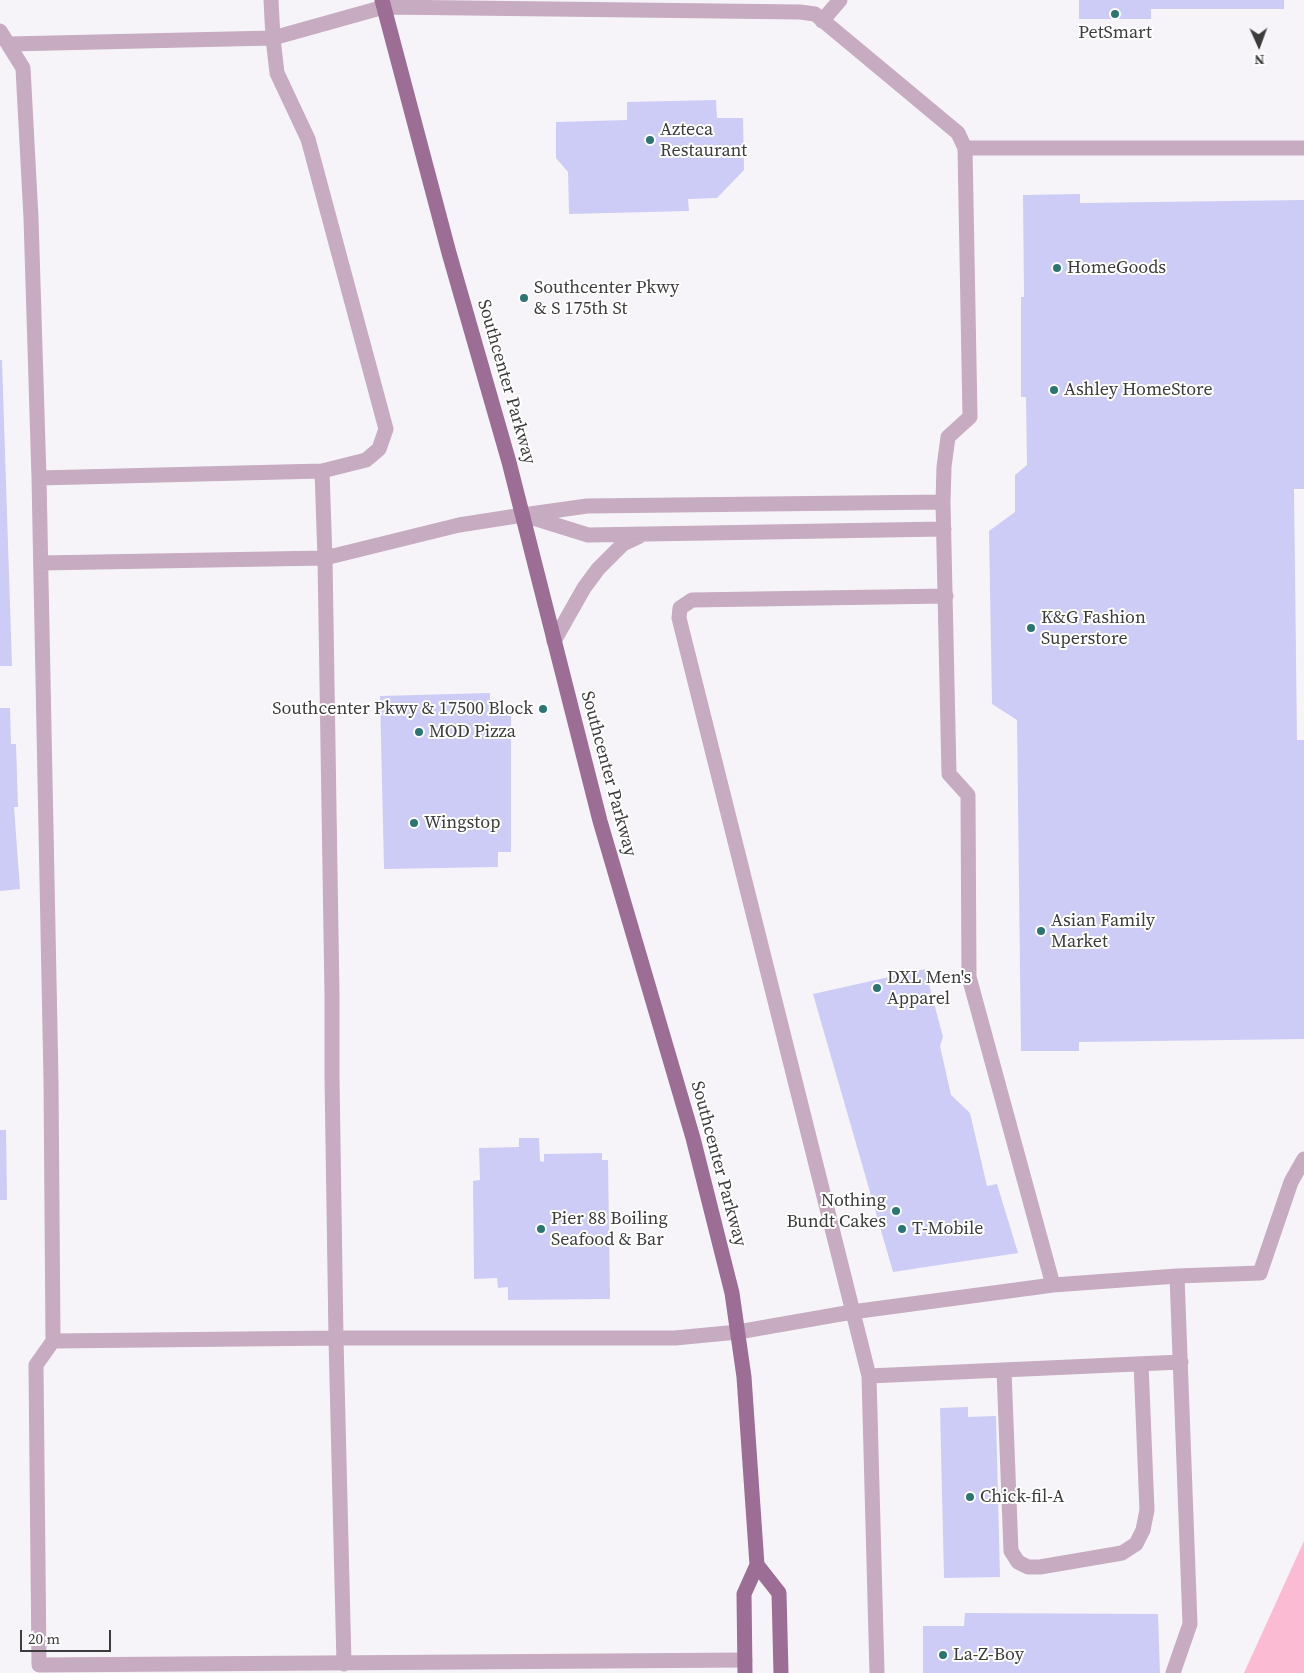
<!DOCTYPE html>
<html>
<head>
<meta charset="utf-8">
<style>
	body { margin:0 }
	#map { position:relative; width:1304px; height:1673px; overflow:hidden; background:#f6f4f8; font-family:"Source Serif 4",serif }
	canvas { display:block }
	.north { position:absolute; left:1234px; top:20px; width:50px; height:50px; -webkit-text-stroke:4px #fff; paint-order:stroke; rotate:178deg; font-size:14px; font-weight:700; line-height:20px; text-align:center; color:#3d3c3d }
	.north::after { content:''; display:block; margin:auto; width:18px; height:22px; background:#3d3c3d; clip-path:polygon(50% 0,100% 100%,50% 72%,0 100%) }
	.scale { position:absolute; left:20px; top:1630px; width:91px; height:22px; box-sizing:border-box; border:2px solid #3d3c3d; border-top:0; padding-left:6px; font-size:15px; line-height:18px; white-space:nowrap; color:#3d3c3d; -webkit-text-stroke:4px #fff; paint-order:stroke }
</style>
</head>
<body>
<div id="map">
<canvas width="1304" height="1673"></canvas>
<div class="north">N</div>
<div class="scale">20 m</div>
</div>
<script>
const context = document.querySelector('canvas').getContext('2d');
context.lineJoin = 'round';
function paint(path, color) {
  context.fillStyle = color;
  context.fill(path, 'evenodd');
}
function poly(rows) {
  const path = new Path2D();
  for (const r of rows) {
    path.moveTo(r[0], r[1]);
    for (let i = 2; i < r.length; i += 2) path.lineTo(r[i], r[i + 1]);
  }
  return path;
}
function stroke(path, color, width, dash) {
  context.strokeStyle = color;
  context.lineWidth = width;
  context.lineCap = dash ? 'butt' : 'round';
  context.setLineDash(dash || []);
  context.stroke(path);
}
function label(font, color, halo, rows, align = 'center') {
  context.font = font + ' "Source Serif 4",serif';
  context.lineWidth = 4;
  context.setLineDash([]);
  context.textBaseline = 'middle';
  context.strokeStyle = halo;
  context.fillStyle = color;
  for (const [text, x, y, turn = 0] of rows) {
    context.save();
    context.translate(x, y);
    context.rotate((+turn || 0) * Math.PI / 180);
    context.textAlign = isNaN(turn) ? turn : align;
    if (halo) context.strokeText(text, 0, 0);
    context.fillText(text, 0, 0);
    context.restore();
  }
}
const green = poly([
	[1304,1541,1304,1673,1244,1673]
]);
const building = poly([
	[1079,0,1284,0,1284,9,1151,9,1151,19,1079,19],
	[716,100,717,118,743,118,744,170,717,198,688,199,689,211,569,214,568,172,556,158,556,122,627,120,627,102],
	[1080,194,1080,203,1304,200,1304,489,1294,489,1297,740,1304,740,1304,1039,1079,1042,1079,1051,1021,1051,1017,720,992,704,989,531,1015,512,1015,475,1027,465,1026,397,1021,397,1021,297,1024,297,1023,195],
	[0,360,2,360,12,666,0,666],
	[490,693,490,700,497,700,497,713,511,713,511,852,498,852,498,867,384,869,380,696],
	[0,708,10,708,11,744,16,744,18,807,14,807,20,889,0,891],
	[925,969,943,1037,940,1046,951,1095,970,1113,987,1186,997,1184,1018,1253,893,1272,813,994],
	[0,1130,6,1130,7,1200,0,1200],
	[519,1138,539,1138,540,1161,544,1162,544,1154,602,1153,602,1160,608,1160,610,1299,508,1300,508,1287,498,1288,497,1278,474,1279,473,1181,480,1180,479,1148,519,1147],
	[968,1407,968,1417,996,1416,1000,1577,944,1578,940,1408],
	[965,1613,1158,1614,1160,1673,923,1673,923,1626,964,1626]
]);
const minor = poly([
	[822,21,840,0],
	[0,31,23,68,31,218,39,478,51,1080,53,1341,36,1365,39,1665,745,1660],
	[9,44,273,38,384,7,800,12,815,14,958,133,965,148,970,417,948,437,944,467,943,502,949,774,968,795,969,977,1053,1285],
	[965,148,1304,148],
	[322,471,325,558,332,995,332,1077,336,1338,344,1664],
	[39,478,322,471,366,460,379,449,386,429,308,139,277,73,273,38,271,0],
	[527,516,588,535,944,529],
	[41,563,325,558,459,525,523,515,587,506,943,502],
	[554,641,584,588,598,569,623,544,640,536],
	[53,1341,336,1338,675,1338,738,1332,852,1312,1053,1285,1177,1276,1260,1273,1291,1182,1304,1159],
	[1004,1370,1011,1551,1018,1562,1028,1567,1040,1567,1122,1553,1136,1544,1143,1530,1147,1510,1141,1364],
	[869,1376,1181,1362],
	[877,1673,869,1376,679,618,680,608,692,600,946,596],
	[1173,1673,1190,1624,1177,1276]
]);
const major = poly([
	[382,0,449,253,509,462,600,821,693,1138,732,1293,744,1377,757,1565,744,1594,745,1673],
	[757,1565,779,1593,781,1673]
]);
const markers = [
	[1115,14,5,"#2b7573"],
	[650,140,5,"#2b7573"],
	[1057,268,5,"#2b7573"],
	[524,298,5,"#2b7573"],
	[1054,390,5,"#2b7573"],
	[1031,628,5,"#2b7573"],
	[543,709,5,"#2b7573"],
	[419,732,5,"#2b7573"],
	[414,823,5,"#2b7573"],
	[1041,931,5,"#2b7573"],
	[877,988,5,"#2b7573"],
	[896,1211,5,"#2b7573"],
	[541,1229,5,"#2b7573"],
	[902,1229,5,"#2b7573"],
	[970,1497,5,"#2b7573"],
	[943,1655,5,"#2b7573"]
];
const poiNames = [
	["PetSmart",1115,33,"center"],
	["Azteca",660,130],
	["Restaurant",660,151],
	["HomeGoods",1067,268],
	["Southcenter Pkwy",534,288],
	["& S 175th St",534,309],
	["Ashley HomeStore",1064,390],
	["K&G Fashion",1041,618],
	["Superstore",1041,639],
	["Southcenter Pkwy & 17500 Block",533,709,"right"],
	["MOD Pizza",429,732],
	["Wingstop",424,823],
	["Asian Family",1051,921],
	["Market",1051,942],
	["DXL Men's",887,978],
	["Apparel",887,999],
	["Nothing",886,1201,"right"],
	["Bundt Cakes",886,1222,"right"],
	["Pier 88 Boiling",551,1219],
	["Seafood & Bar",551,1240],
	["T-Mobile",912,1229],
	["Chick-fil-A",980,1497],
	["La-Z-Boy",953,1655]
];
const streetNames = [
	["Southcenter Parkway",506,382,74],
	["Southcenter Parkway",608,774,75],
	["Southcenter Parkway",718,1164,75]
];
paint(green, '#fbbbd2');
paint(building, '#cdccf6');
stroke(minor, '#c6abc1', 15);
stroke(major, '#9c6d95', 15);
for (const [x, y, r, color] of markers) {
  const dot = new Path2D();
  dot.arc(x, y, r, 0, 2 * Math.PI);
  context.fillStyle = color;
  context.fill(dot);
  stroke(dot, '#fff', 2);
}
label('18px', '#3d3c3d', '#fff', poiNames, 'left');
label('18px', '#3d3c3d', '#fff', streetNames);
</script>
</body>
</html>
